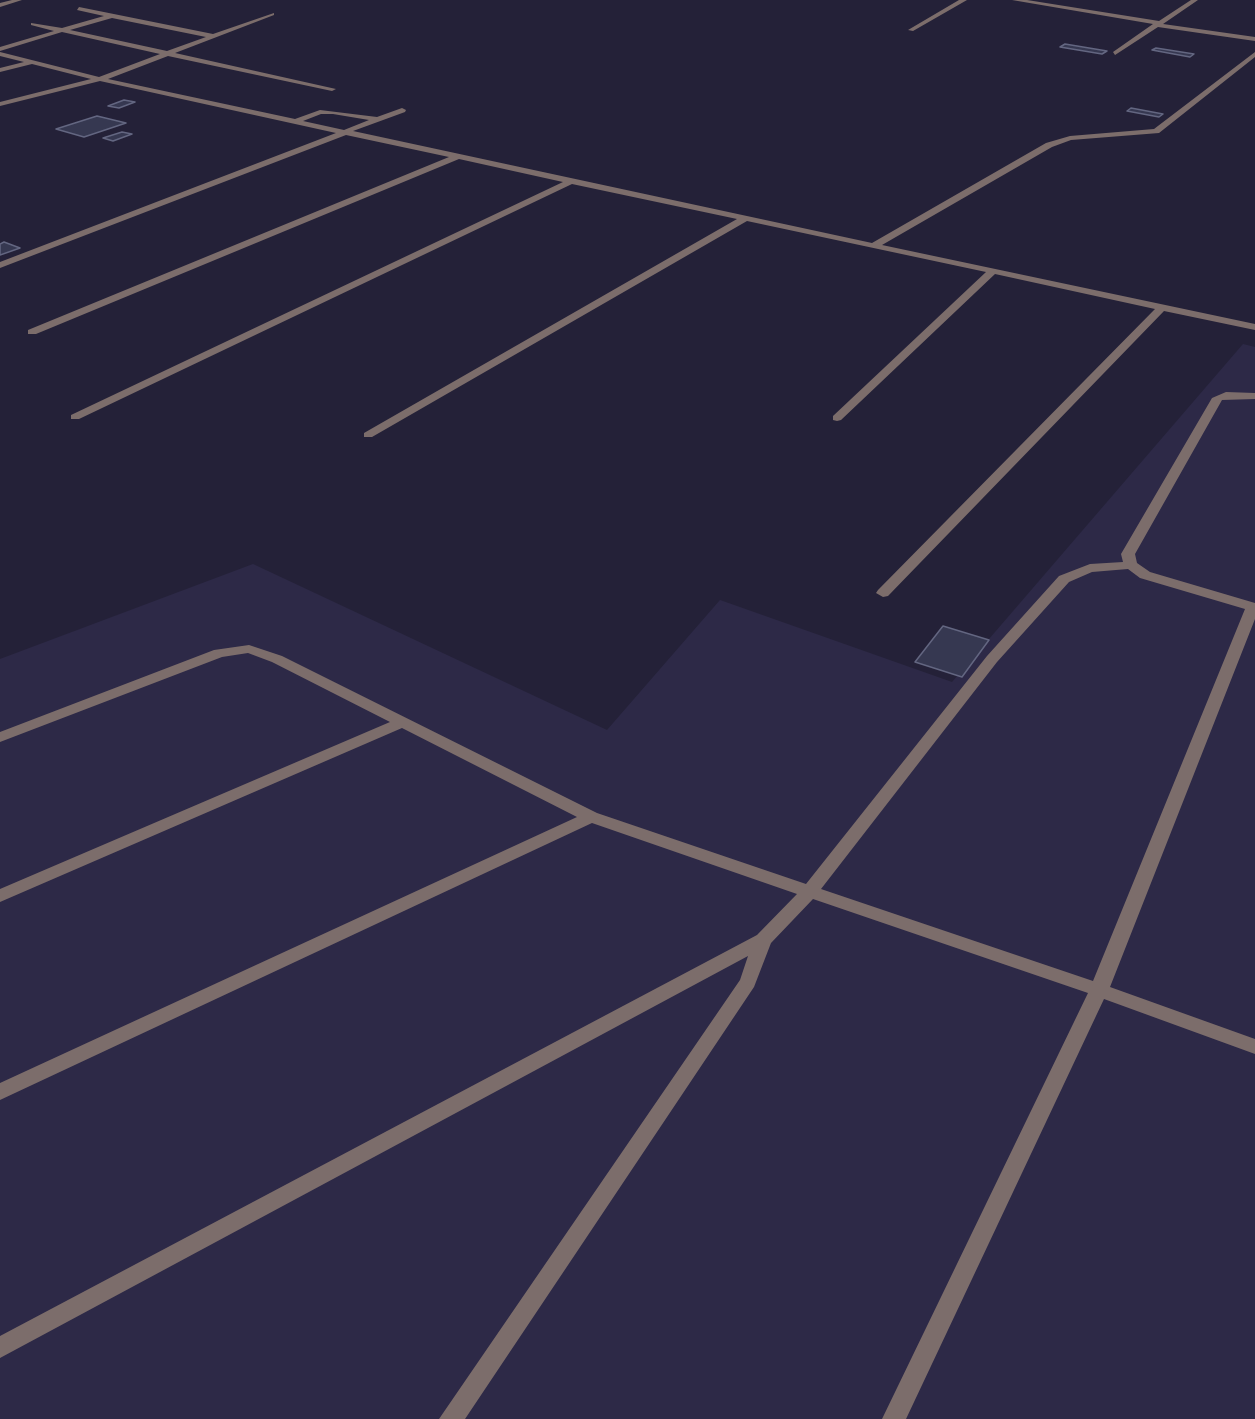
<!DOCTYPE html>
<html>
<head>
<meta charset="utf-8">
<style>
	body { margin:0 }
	canvas { display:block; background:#242138 }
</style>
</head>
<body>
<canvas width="1255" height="1419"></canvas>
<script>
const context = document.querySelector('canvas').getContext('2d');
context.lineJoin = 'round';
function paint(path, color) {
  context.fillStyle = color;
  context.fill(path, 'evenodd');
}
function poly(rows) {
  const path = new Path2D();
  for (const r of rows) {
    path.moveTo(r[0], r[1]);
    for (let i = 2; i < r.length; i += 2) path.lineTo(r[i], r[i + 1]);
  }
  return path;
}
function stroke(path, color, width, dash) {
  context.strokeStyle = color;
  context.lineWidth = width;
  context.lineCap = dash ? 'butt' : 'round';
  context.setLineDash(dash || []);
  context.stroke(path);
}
const built = poly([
	[1243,344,1255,347,1255,1419,0,1419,0,659,253,564,607,730,720,600,952,682]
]);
const building = poly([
	[1065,44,1107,51,1102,54,1060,47,1065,44],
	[1156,48,1194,54,1190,57,1152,50,1156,48],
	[124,100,135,102,119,108,108,106,124,100],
	[1131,108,1163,114,1159,117,1127,111,1131,108],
	[97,116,126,123,84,137,56,129,97,116],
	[122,132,132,134,113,141,103,138,122,132],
	[4,242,20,248,0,255,0,244,4,242],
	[943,626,989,640,962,677,915,662,943,626]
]);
const minor = poly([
	[12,0,22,0,0,7,0,3,12,0],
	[959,0,967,0,913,31,908,30,959,0],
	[1012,0,1027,0,1159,21,1191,0,1198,0,1163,24,1255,37,1255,41,1158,27,1115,55,1113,52,1153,24,1012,0],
	[79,7,213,34,274,13,274,15,175,53,336,89,332,91,168,56,108,79,295,119,320,110,377,117,402,108,406,110,405,112,353,131,872,243,1046,143,1070,136,1154,129,1255,52,1255,57,1159,133,1071,140,1052,147,882,245,1255,324,1255,330,1164,311,888,596,883,597,876,593,878,590,1155,309,995,274,841,420,837,421,833,420,833,416,986,272,747,221,372,437,364,437,364,433,737,219,572,184,79,419,71,419,71,415,563,182,459,159,36,334,28,334,28,330,449,157,346,135,0,268,0,262,336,133,100,81,0,106,0,102,91,79,32,64,0,72,0,68,24,62,0,56,0,52,99,77,160,54,62,32,0,51,0,47,54,31,31,25,31,23,62,28,104,16,77,10,79,7],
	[112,18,206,37,167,51,70,30,112,18],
	[321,114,333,114,369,120,344,130,303,121,321,114],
	[1226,392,1255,393,1255,399,1222,400,1135,554,1137,563,1150,572,1255,603,1255,619,1110,987,1255,1039,1255,1054,1104,999,906,1419,882,1419,1088,993,813,899,771,943,754,987,465,1419,439,1419,740,980,748,956,0,1358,0,1336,757,935,797,894,592,823,0,1100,0,1083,577,817,402,728,0,902,0,889,390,722,272,662,248,653,222,657,0,742,0,732,214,650,249,645,282,656,597,813,806,884,987,656,1059,576,1090,564,1123,562,1121,554,1212,398,1226,392],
	[1128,569,1140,578,1245,609,1093,981,821,889,997,662,1069,582,1092,572,1128,569]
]);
paint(built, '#2d2947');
paint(building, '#363851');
stroke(building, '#636681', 1.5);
paint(minor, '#7c6d6b');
</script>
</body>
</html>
